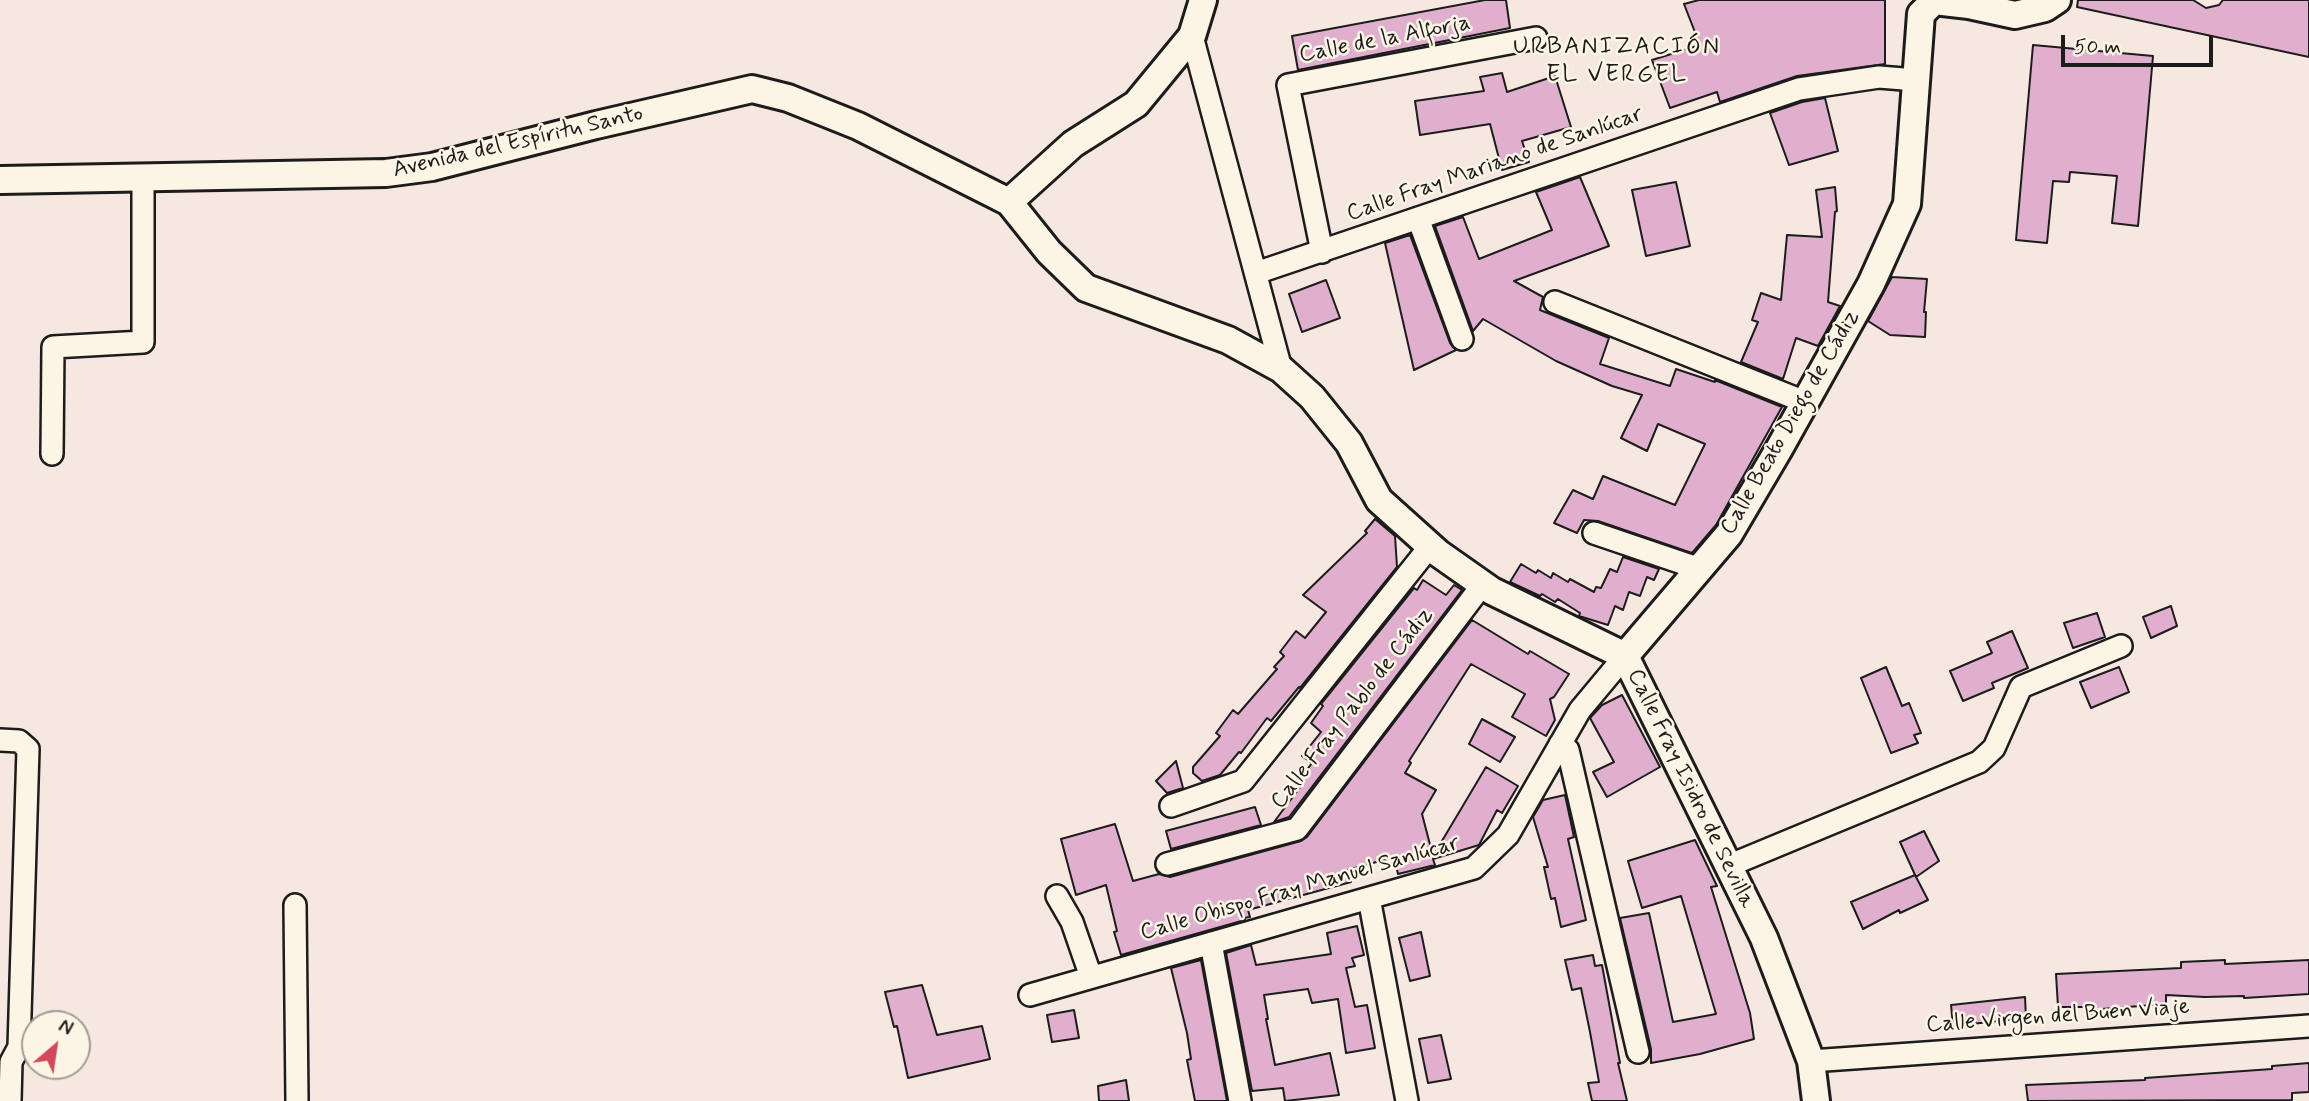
<!DOCTYPE html>
<html>
<head>
<meta charset="utf-8">
<style>
	body { margin:0 }
	#map { position:relative; width:2309px; height:1101px; overflow:hidden; background:#f6e7e0; font-family:Mynerve,sans-serif }
	canvas { display:block }
	.north { position:absolute; left:21px; top:1010px; width:70px; height:70px; box-sizing:border-box; background:#fcf5e5; border:2px solid #a29e95; border-radius:50%; rotate:29deg; font-size:19px; font-weight:700; line-height:28px; text-align:center; color:#1c1c1c }
	.north::after { content:''; display:block; margin:auto; width:24px; height:32px; background:#d1495b; clip-path:polygon(50% 0,100% 100%,50% 72%,0 100%) }
	.scale { position:absolute; left:2061px; top:35px; width:152px; height:32px; box-sizing:border-box; border:4px solid #1c1c1c; border-top:0; padding-left:9px; font-size:21px; line-height:24px; white-space:nowrap; color:#1c1c1c; -webkit-text-stroke:5px #fcf5e5; paint-order:stroke }
</style>
</head>
<body>
<div id="map">
<canvas width="2309" height="1101"></canvas>
<div class="north">N</div>
<div class="scale">50 m</div>
</div>
<script>
const context = document.querySelector('canvas').getContext('2d');
context.lineJoin = 'round';
function paint(path, color) {
  context.fillStyle = color;
  context.fill(path, 'evenodd');
}
function poly(rows) {
  const path = new Path2D();
  for (const r of rows) {
    path.moveTo(r[0], r[1]);
    for (let i = 2; i < r.length; i += 2) path.lineTo(r[i], r[i + 1]);
  }
  return path;
}
function stroke(path, color, width, dash) {
  context.strokeStyle = color;
  context.lineWidth = width;
  context.lineCap = dash ? 'butt' : 'round';
  context.setLineDash(dash || []);
  context.stroke(path);
}
function label(font, color, halo, rows, align = 'center') {
  context.font = font + ' Mynerve,sans-serif';
  context.lineWidth = 5;
  context.setLineDash([]);
  context.textBaseline = 'middle';
  context.strokeStyle = halo;
  context.fillStyle = color;
  for (const [text, x, y, turn = 0] of rows) {
    context.save();
    context.translate(x, y);
    context.rotate((+turn || 0) * Math.PI / 180);
    context.textAlign = isNaN(turn) ? turn : align;
    if (halo) context.strokeText(text, 0, 0);
    context.fillText(text, 0, 0);
    context.restore();
  }
}
const building = poly([
	[1485,0,1506,0,1510,28,1298,70,1292,36,1485,0],
	[1699,0,1885,0,1885,64,1797,76,1720,102,1717,92,1670,108,1652,60,1700,45,1684,4,1699,0],
	[2078,0,2193,0,2206,8,2219,5,2223,0,2309,0,2309,57,2077,7,2078,0],
	[2033,45,2153,56,2138,226,2112,223,2117,176,2070,172,2069,182,2053,181,2047,243,2016,240,2033,45],
	[1502,73,1507,92,1555,76,1571,127,1522,141,1529,162,1502,170,1490,124,1420,135,1415,101,1484,91,1480,77,1502,73],
	[1825,98,1838,151,1789,165,1770,113,1802,102,1825,98],
	[1580,177,1609,246,1514,281,1543,297,1540,310,1609,338,1600,364,1670,386,1676,369,1715,382,1715,380,1782,407,1716,525,1692,553,1598,521,1584,520,1577,533,1554,523,1573,490,1593,499,1603,476,1675,505,1705,444,1658,424,1647,451,1621,438,1642,395,1612,386,1556,361,1483,319,1473,331,1435,226,1463,217,1479,259,1552,230,1536,192,1580,177],
	[1676,182,1690,246,1646,256,1632,190,1676,182],
	[1835,187,1837,211,1835,212,1828,302,1840,306,1818,346,1796,338,1783,379,1741,362,1758,322,1752,320,1761,293,1781,300,1787,235,1822,237,1816,190,1835,187],
	[1410,235,1450,343,1456,350,1414,370,1385,243,1410,235],
	[1892,277,1927,279,1924,312,1926,312,1925,337,1890,335,1868,321,1892,277],
	[1326,280,1340,318,1302,332,1289,294,1326,280],
	[1375,519,1395,536,1397,567,1300,688,1299,687,1271,721,1267,718,1241,753,1239,752,1220,775,1202,781,1193,773,1193,767,1220,736,1216,733,1233,710,1238,714,1277,669,1274,667,1284,656,1280,652,1296,631,1305,638,1326,612,1303,595,1367,533,1365,531,1375,519],
	[1623,557,1659,569,1654,580,1647,577,1640,596,1629,592,1623,610,1615,606,1608,625,1579,616,1580,613,1558,599,1555,602,1542,594,1540,596,1510,582,1521,564,1536,573,1538,570,1551,578,1553,573,1568,582,1570,579,1594,592,1596,587,1601,588,1610,569,1617,572,1623,557],
	[1423,580,1446,595,1454,585,1462,590,1289,817,1274,822,1304,782,1300,779,1312,763,1302,756,1321,732,1311,723,1323,706,1321,704,1414,588,1417,590,1423,580],
	[2171,606,2177,626,2151,638,2143,617,2171,606],
	[2097,613,2105,637,2073,648,2064,623,2097,613],
	[1472,620,1528,654,1530,651,1569,674,1554,697,1550,699,1555,720,1546,736,1512,717,1525,694,1471,664,1409,761,1411,763,1405,773,1436,790,1422,814,1433,856,1486,767,1518,786,1502,813,1497,810,1479,845,1433,859,1435,865,1398,874,1394,857,1348,870,1351,882,1248,910,1250,917,1244,918,1245,920,1121,955,1114,932,1117,931,1106,885,1076,895,1061,839,1115,824,1133,881,1159,874,1170,877,1301,841,1307,837,1472,620],
	[2012,631,2028,668,1992,683,1994,688,1963,701,1950,671,1992,653,1987,642,2012,631],
	[1886,667,1902,706,1909,703,1921,733,1914,735,1918,743,1891,753,1861,678,1886,667],
	[2119,667,2129,692,2091,708,2080,682,2119,667],
	[1622,695,1660,767,1607,797,1593,772,1614,762,1590,718,1602,705,1622,695],
	[1482,719,1515,737,1500,762,1469,744,1482,719],
	[1176,761,1183,788,1167,793,1156,781,1176,761],
	[1565,795,1574,837,1568,839,1586,920,1561,927,1555,898,1551,899,1544,867,1548,867,1533,817,1543,800,1565,795],
	[1255,807,1261,825,1171,849,1166,831,1255,807],
	[1924,831,1939,861,1916,877,1900,842,1924,831],
	[1695,840,1717,886,1711,887,1750,1013,1754,1039,1700,1054,1651,1063,1651,1049,1620,918,1649,913,1673,1022,1716,1014,1681,896,1642,908,1628,861,1695,840],
	[1915,875,1928,900,1900,913,1899,910,1863,929,1851,902,1915,875],
	[1357,926,1364,955,1352,958,1355,966,1346,968,1355,1007,1367,1005,1375,1048,1346,1053,1338,999,1312,1003,1308,989,1264,995,1268,1019,1266,1019,1275,1065,1330,1053,1339,1095,1285,1101,1283,1088,1252,1091,1226,953,1251,945,1256,965,1331,954,1327,933,1357,926],
	[1421,932,1430,976,1410,981,1399,938,1421,932],
	[1593,955,1595,966,1602,965,1620,1063,1618,1063,1627,1101,1592,1101,1588,1083,1599,1082,1590,1032,1581,988,1572,990,1565,960,1593,955],
	[1201,960,1227,1101,1195,1101,1187,1060,1191,1059,1187,1033,1171,968,1201,960],
	[2225,960,2225,964,2309,960,2309,994,2244,998,2244,996,2205,997,2166,995,2166,1004,2102,1009,2102,1015,2087,1016,2085,1007,2058,1007,2056,974,2181,968,2181,962,2225,960],
	[922,985,937,1035,982,1026,990,1059,908,1078,897,1026,894,1027,885,992,922,985],
	[2025,997,2026,1018,1953,1026,1951,1005,2025,997],
	[1074,1010,1079,1038,1052,1042,1047,1015,1074,1010],
	[1441,1035,1451,1079,1428,1083,1419,1039,1441,1035],
	[2309,1063,2309,1092,2292,1093,2292,1100,2028,1101,2026,1085,2145,1080,2145,1078,2272,1069,2272,1066,2309,1063],
	[1126,1080,1129,1101,1099,1101,1098,1086,1126,1080]
]);
const minor = poly([
	[1192,36,1281,369],
	[1418,218,1462,339],
	[1322,252,1288,85,1536,38],
	[1256,273,1799,89,1879,77,1916,80],
	[1555,302,1805,402],
	[52,454,53,347,143,342,143,178],
	[1594,533,1700,569],
	[0,740,19,741,28,749,19,1047,11,1062,10,1101],
	[1560,744,1568,750,1638,1052],
	[1171,806,1243,781,1431,545],
	[1167,864,1297,829,1483,584],
	[1728,866,1979,762,1994,748,2021,687,2121,646],
	[1057,896,1072,922,1091,977],
	[1369,898,1407,1101],
	[295,905,297,1101],
	[1211,943,1240,1101],
	[1030,995,1474,868,1508,835,1580,710,1625,656],
	[1811,1061,2309,1026]
]);
const tertiary = poly([
	[0,180,386,173,432,167,596,125,752,89,788,98,858,126,995,195,1009,202,1049,252,1086,288,1228,340,1281,369,1312,397,1349,443,1379,500,1438,553,1492,591,1625,656,1764,938,1811,1061,1816,1101],
	[1009,202,1073,144,1136,104,1192,36,1203,0],
	[1625,656,1729,534,1779,449,1871,284,1907,204,1921,14,1934,1,1969,5,2015,15,2045,8,2057,0]
]);
const streetNames = [
	["Calle de la Alforja",1385,40,-11],
	["Avenida del Espíritu Santo",518,143,-13],
	["Calle Fray Mariano de Sanlúcar",1495,165,-19],
	["Calle Beato Diego de Cádiz",1791,423,-60],
	["Calle Fray Pablo de Cádiz",1353,709,-52],
	["Calle Fray Isidro de Sevilla",1690,789,64],
	["Calle Obispo Fray Manuel Sanlúcar",1300,889,-16],
	["Calle Virgen del Buen Viaje",2058,1017,-4]
];
const neighbourhoodNames = [
	["URBANIZACIÓN",1617,48],
	["EL VERGEL",1617,76]
];
paint(building, '#e0afcd');
stroke(building, '#1c1c1c', 2);
stroke(minor, '#1c1c1c', 26);
stroke(tertiary, '#1c1c1c', 32);
stroke(minor, '#fcf5e5', 21);
stroke(tertiary, '#fcf5e5', 26);
label('23px', '#1c1c1c', '#fcf5e5', streetNames);
context.letterSpacing = '2px';
label('24px', '#1c1c1c', '#fcf5e5', neighbourhoodNames);
context.letterSpacing = '0px';
</script>
</body>
</html>
